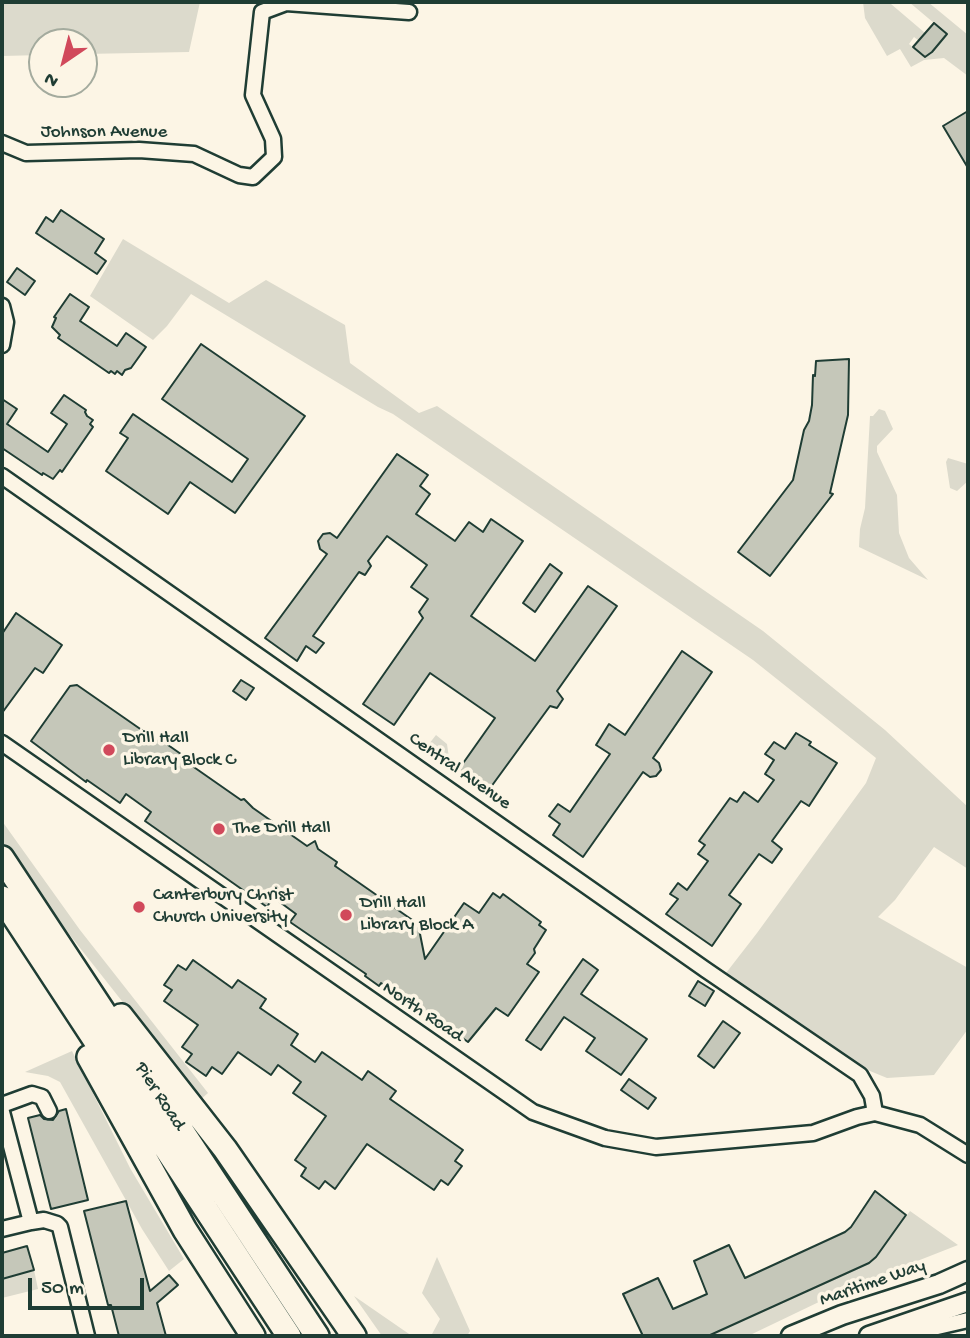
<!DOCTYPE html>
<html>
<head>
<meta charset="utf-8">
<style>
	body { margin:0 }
	#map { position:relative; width:970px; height:1338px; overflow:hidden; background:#fcf5e5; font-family:"Gochi Hand",sans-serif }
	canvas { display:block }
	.frame { position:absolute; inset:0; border:4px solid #1f3d34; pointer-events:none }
	.north { position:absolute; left:28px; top:28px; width:70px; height:70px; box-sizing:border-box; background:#fcf5e5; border:2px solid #a4ab9e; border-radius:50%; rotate:215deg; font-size:19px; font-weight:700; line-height:28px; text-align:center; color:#1f3d34 }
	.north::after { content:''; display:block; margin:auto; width:24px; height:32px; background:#d1495b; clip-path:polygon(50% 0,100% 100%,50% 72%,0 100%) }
	.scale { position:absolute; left:28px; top:1278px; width:116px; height:32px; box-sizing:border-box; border:4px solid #1f3d34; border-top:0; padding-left:9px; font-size:21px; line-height:24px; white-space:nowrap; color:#1f3d34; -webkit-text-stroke:5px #fcf5e5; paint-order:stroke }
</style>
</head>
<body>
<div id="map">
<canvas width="970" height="1338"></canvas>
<div class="frame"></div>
<div class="north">N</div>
<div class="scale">50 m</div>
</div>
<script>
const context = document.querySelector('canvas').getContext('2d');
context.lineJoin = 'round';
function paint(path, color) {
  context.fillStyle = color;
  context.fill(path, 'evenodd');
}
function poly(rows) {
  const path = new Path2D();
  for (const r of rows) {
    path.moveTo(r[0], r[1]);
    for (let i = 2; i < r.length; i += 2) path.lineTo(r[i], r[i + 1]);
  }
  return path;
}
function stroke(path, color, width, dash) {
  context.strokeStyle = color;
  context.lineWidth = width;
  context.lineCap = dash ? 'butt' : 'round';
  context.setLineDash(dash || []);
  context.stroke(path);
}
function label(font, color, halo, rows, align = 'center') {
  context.font = font + ' "Gochi Hand",sans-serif';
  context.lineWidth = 7;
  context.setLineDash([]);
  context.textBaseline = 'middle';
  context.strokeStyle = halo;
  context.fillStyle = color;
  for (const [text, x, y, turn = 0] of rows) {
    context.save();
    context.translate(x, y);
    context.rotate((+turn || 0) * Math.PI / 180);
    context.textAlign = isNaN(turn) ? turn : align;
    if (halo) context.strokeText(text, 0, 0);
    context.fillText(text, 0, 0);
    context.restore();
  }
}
const green = poly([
	[2,2,200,2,189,52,84,54,84,42,42,42,42,55,2,56],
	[863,2,893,2,891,4,938,44,947,34,909,2,928,2,968,35,968,76,944,58,924,60,911,67,900,49,887,56,865,18],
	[914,37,932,51,932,52,924,57,909,44],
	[123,239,229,303,266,280,345,325,350,363,419,413,437,406,763,631,885,730,968,807,968,869,934,847,895,900,878,917,968,968,968,1029,934,1075,887,1078,870,1071,726,973,757,933,866,783,876,758,753,660,393,414,378,407,191,294,167,326,153,340,90,296],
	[879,409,885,411,893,429,877,446,877,452,897,495,899,533,909,558,928,580,859,547,860,529,865,508,870,416,873,416],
	[948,458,968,464,968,481,957,491,950,488,946,462],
	[436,735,447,744,450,765,425,749],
	[2,821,80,930,208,1093,200,1100,24,877,2,843],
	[72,1051,130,1168,184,1259,169,1271,142,1229,60,1082,48,1076,25,1072],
	[910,1211,958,1245,846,1289,748,1336,708,1336,869,1263,876,1257],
	[437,1257,470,1331,467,1336,431,1336,440,1319,422,1293],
	[34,1270,38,1289,2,1298,2,1279],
	[354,1296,412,1336,382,1336]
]);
const building = poly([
	[934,23,947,34,932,52,925,57,913,47,934,23],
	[968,111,968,168,943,126,968,111],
	[61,210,104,239,95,253,106,261,97,274,36,233,46,217,53,222,61,210],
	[17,268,35,281,25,295,7,282,17,268],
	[70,294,89,307,80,321,117,346,126,333,146,347,131,368,125,370,122,375,117,371,115,374,111,371,109,373,58,338,60,335,52,327,56,318,54,317,70,294],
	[201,344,305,416,235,513,190,482,168,514,106,471,128,438,120,433,133,414,232,482,248,459,162,399,201,344],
	[849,359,848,415,830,493,833,494,770,576,738,552,793,480,804,430,809,421,812,405,813,375,815,376,816,361,849,359],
	[64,395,86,410,85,412,87,416,93,420,90,424,93,427,62,472,60,470,53,479,43,473,42,475,2,448,2,399,17,409,7,424,48,452,67,424,51,413,64,395],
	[397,454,428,475,420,486,430,494,416,514,455,541,469,522,483,532,491,519,523,541,471,616,535,661,588,586,617,606,557,691,563,699,557,708,550,706,488,791,459,769,495,718,430,673,394,725,363,704,423,618,419,612,428,599,411,587,427,565,387,536,368,561,371,566,365,575,359,572,313,636,324,643,316,653,306,646,297,661,265,638,327,554,320,549,318,541,323,534,330,533,337,538,397,454],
	[550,564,562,573,535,612,523,603,550,564],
	[16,613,62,645,43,673,35,668,2,713,2,634,16,613],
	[682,651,712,672,653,758,659,763,661,770,656,776,650,777,643,772,583,857,553,835,560,824,549,816,558,804,570,812,610,754,596,745,609,724,625,735,682,651],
	[241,680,254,688,246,700,233,691,241,680],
	[77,685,159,742,167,737,168,745,188,759,188,763,241,800,244,799,253,808,307,846,315,841,318,849,337,862,335,866,418,924,425,959,464,903,479,913,493,893,500,898,503,894,541,922,539,925,546,930,534,949,535,953,527,964,539,972,508,1016,496,1008,468,1042,461,1037,459,1040,420,1013,422,1011,381,983,379,986,365,976,366,974,290,922,296,914,273,897,267,907,145,821,151,812,126,794,120,803,87,780,86,782,31,741,70,686,77,685],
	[796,733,811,742,809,745,837,763,809,806,801,801,772,841,782,849,772,863,759,854,729,895,741,904,712,946,666,914,678,899,670,894,678,883,687,890,708,861,698,854,705,845,699,841,730,798,737,802,744,792,758,802,774,780,765,774,774,760,765,754,774,742,785,749,796,733],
	[583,959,598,970,581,994,647,1039,621,1075,586,1051,595,1038,564,1017,541,1050,526,1040,583,959],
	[193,960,232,988,238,980,266,999,260,1008,298,1034,291,1045,315,1062,322,1052,362,1080,368,1071,396,1091,390,1099,463,1150,455,1161,462,1166,448,1185,441,1180,434,1190,367,1144,335,1189,325,1181,319,1189,301,1176,306,1168,295,1160,326,1116,293,1093,301,1082,278,1065,271,1075,238,1052,222,1074,212,1067,206,1076,186,1062,192,1054,182,1047,198,1025,164,1001,172,990,164,985,178,965,186,970,193,960],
	[698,981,714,991,705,1006,689,996,698,981],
	[723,1021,740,1033,714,1068,698,1056,723,1021],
	[629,1079,656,1098,648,1109,621,1090,629,1079],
	[66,1109,88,1200,51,1209,28,1118,40,1115,44,1119,53,1120,59,1111,66,1109],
	[875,1191,906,1215,876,1257,869,1263,708,1336,643,1336,623,1294,658,1278,673,1309,707,1294,694,1261,729,1245,745,1278,845,1232,851,1227,875,1191],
	[126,1201,150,1291,169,1275,178,1285,157,1303,166,1336,119,1336,111,1305,108,1305,84,1211,126,1201],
	[27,1246,34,1270,2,1279,2,1253,27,1246]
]);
const minor = poly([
	[2,143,26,153,139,150,194,154,239,175,253,177,274,157,273,139,253,95,262,12,286,3,409,12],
	[2,306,6,322,2,345],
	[2,476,706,970,860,1075,872,1096,875,1113],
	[2,743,533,1112,605,1138,656,1147,813,1133,857,1117,875,1113,920,1125,968,1155],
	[2,1105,32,1094,42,1097,49,1111],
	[2,1112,31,1222,44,1220,57,1224,60,1227,87,1336],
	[2,1229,31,1222],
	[898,1336,968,1320]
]);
const tertiary = poly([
	[791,1336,842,1315,939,1284,968,1271],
	[869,1336,968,1302]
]);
const primary = poly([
	[2,858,317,1336],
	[2,898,289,1336],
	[121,1016,225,1149,354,1336],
	[89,1057,185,1230,253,1336]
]);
const markers = [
	[109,750,7,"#d1495b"],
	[219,829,7,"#d1495b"],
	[139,907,7,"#d1495b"],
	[346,915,7,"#d1495b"]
];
const streetNames = [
	["Johnson Avenue",104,133],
	["Central Avenue",459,772,35],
	["North Road",422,1013,34],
	["Pier Road",159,1097,57],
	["Maritime Way",873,1284,-19]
];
const poiNames = [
	["Drill Hall",123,739],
	["Library Block C",123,761],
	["The Drill Hall",233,829],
	["Canterbury Christ",153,896],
	["Church University",153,918],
	["Drill Hall",360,904],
	["Library Block A",360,926]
];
paint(green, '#dcdacc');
paint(building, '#c5c7b9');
stroke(building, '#1f3d34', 2);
stroke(minor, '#1f3d34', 19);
stroke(tertiary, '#1f3d34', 23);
stroke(primary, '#1f3d34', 28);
stroke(minor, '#fcf5e5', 14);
stroke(tertiary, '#fcf5e5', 18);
stroke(primary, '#fcf5e5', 23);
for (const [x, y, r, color] of markers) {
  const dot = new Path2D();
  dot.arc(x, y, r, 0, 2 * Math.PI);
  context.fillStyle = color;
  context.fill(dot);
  stroke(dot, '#fcf5e5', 2.5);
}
label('19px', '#1f3d34', '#fcf5e5', streetNames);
label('19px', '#1f3d34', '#fcf5e5', poiNames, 'left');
</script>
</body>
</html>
